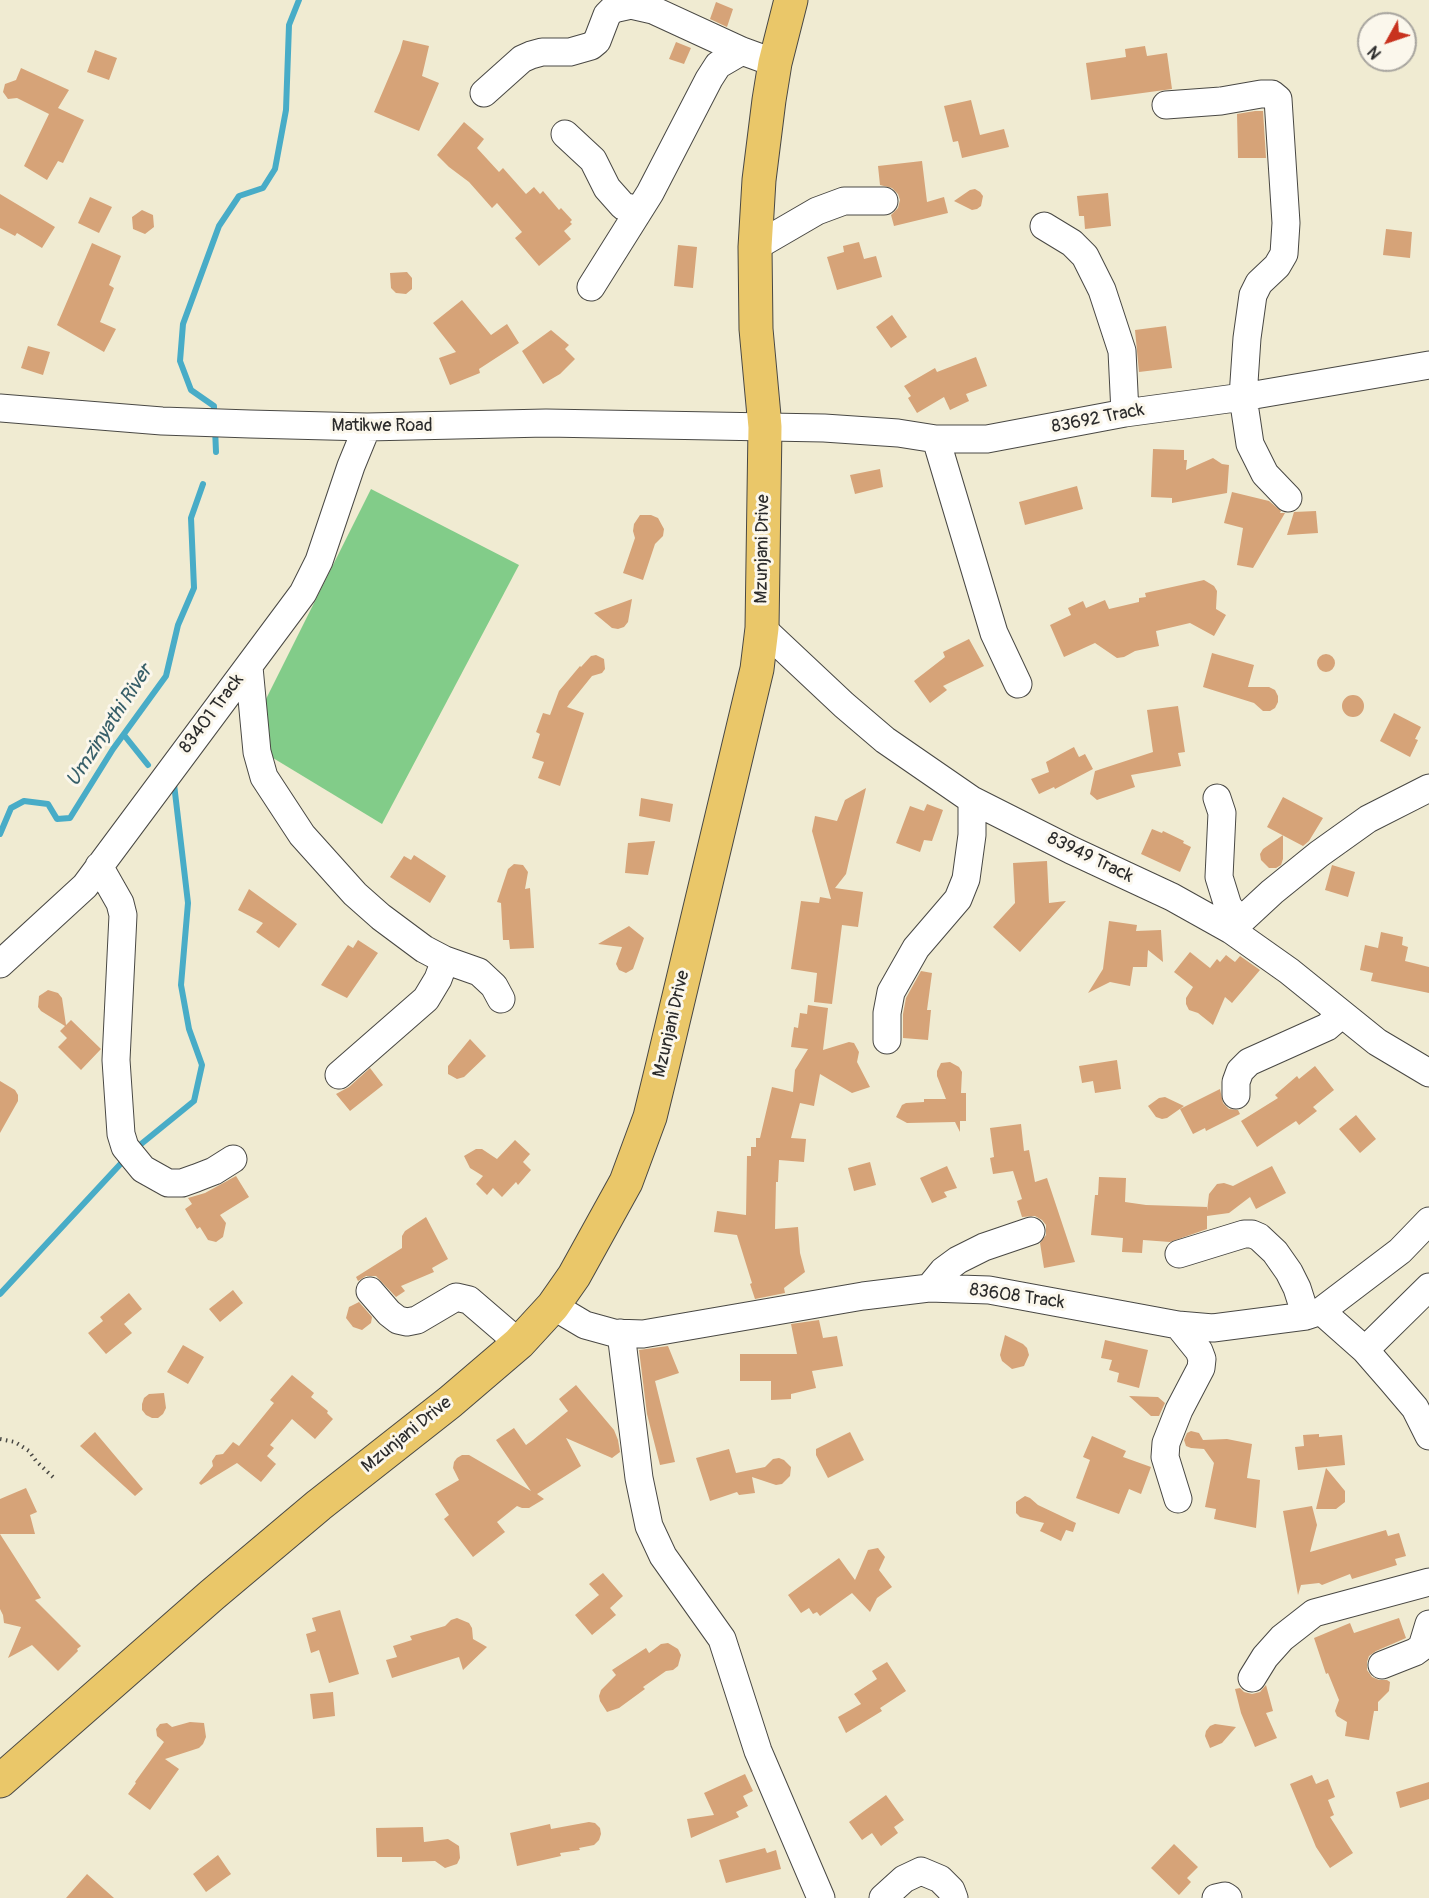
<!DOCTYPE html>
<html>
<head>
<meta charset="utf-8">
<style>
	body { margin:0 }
	#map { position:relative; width:1429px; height:1898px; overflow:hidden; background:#f0ebd2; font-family:Pangolin,sans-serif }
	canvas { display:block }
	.north { position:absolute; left:1357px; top:12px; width:60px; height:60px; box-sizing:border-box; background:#fbf7ec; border:2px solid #a8a59f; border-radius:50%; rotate:230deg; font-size:16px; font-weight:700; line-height:24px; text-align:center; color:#2b2b2b }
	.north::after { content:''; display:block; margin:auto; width:21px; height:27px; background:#c8321e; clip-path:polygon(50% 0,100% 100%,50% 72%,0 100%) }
</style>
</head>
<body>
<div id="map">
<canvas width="1429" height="1898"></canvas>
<div class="north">N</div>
</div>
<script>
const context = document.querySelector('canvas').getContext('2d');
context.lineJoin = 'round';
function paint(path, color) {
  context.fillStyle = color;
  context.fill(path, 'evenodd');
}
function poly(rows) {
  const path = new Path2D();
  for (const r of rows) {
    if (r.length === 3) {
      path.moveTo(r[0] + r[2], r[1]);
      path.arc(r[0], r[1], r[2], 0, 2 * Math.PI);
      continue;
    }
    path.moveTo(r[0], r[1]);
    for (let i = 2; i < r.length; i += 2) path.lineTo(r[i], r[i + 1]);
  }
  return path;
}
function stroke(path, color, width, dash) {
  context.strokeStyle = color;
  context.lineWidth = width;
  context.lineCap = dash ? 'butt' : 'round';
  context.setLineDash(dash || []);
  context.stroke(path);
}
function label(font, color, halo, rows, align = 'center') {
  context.font = font + ' Pangolin,sans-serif';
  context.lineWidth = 6;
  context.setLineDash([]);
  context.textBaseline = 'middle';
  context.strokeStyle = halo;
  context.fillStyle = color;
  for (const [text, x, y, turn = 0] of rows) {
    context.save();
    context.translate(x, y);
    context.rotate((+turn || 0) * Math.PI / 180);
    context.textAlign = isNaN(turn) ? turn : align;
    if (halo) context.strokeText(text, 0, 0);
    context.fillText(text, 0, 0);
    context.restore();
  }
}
const green = poly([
	[371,489,519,565,382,824,245,741]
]);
const stream = poly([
	[214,415,214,406,191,390,180,361,183,324,219,226,239,196,263,188,275,169,286,110,289,25,299,0],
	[215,428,216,452],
	[124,735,148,765],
	[0,834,11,808,24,801,48,804,57,819,70,818,113,749,166,676,178,625,194,588,191,518,203,484],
	[135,1149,194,1101,202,1065,189,1029,181,985,188,903,174,784],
	[0,1294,126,1158]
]);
const building = poly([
	[716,2,733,9,727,27,710,19],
	[403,40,429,46,422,76,439,83,419,131,374,112,400,51],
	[676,42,691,48,684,64,669,59],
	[1145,46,1147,56,1167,53,1172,89,1091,100,1086,63,1126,57,1125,49],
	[95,50,117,58,109,80,87,72],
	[21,68,69,90,58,108,84,120,63,163,58,161,47,180,24,166,49,114,17,98,8,99,3,92,5,84,16,80],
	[971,100,980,135,1004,129,1009,147,962,158,958,141,953,142,944,106],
	[1255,111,1263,111,1266,158,1238,158,1237,114],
	[464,122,484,139,477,148,499,172,503,168,526,194,534,187,540,194,543,191,559,210,561,208,572,220,570,222,572,224,564,231,571,239,539,266,515,238,522,232,497,203,492,208,469,182,449,167,437,155],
	[922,161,927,202,944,197,948,213,894,226,891,215,898,208,900,200,898,194,892,188,880,185,878,166],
	[975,189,980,192,983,196,981,206,977,209,972,210,954,201,970,190],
	[1108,193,1111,226,1085,229,1084,216,1079,216,1077,196],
	[0,194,55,227,42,248,17,233,15,236,0,228],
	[90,197,112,207,99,233,78,223],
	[142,210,153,215,154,227,145,234,133,229,132,217],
	[1386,229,1412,232,1410,258,1383,255],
	[859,242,864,259,876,256,882,277,837,290,827,257,844,252,843,246],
	[92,243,121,256,109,285,114,288,100,322,116,329,104,352,57,325],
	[678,245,697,247,693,288,674,286],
	[407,272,412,278,412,289,406,294,396,293,391,288,390,273],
	[462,300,491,335,507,324,519,343,479,369,480,373,450,385,439,358,456,352,433,323],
	[892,315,907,337,891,348,876,327],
	[1166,326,1172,368,1139,372,1135,330],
	[551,330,569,345,565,349,575,359,560,374,543,384,522,351],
	[28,346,50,352,43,375,21,368],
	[976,357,987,386,966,394,969,401,950,410,944,397,917,413,908,398,911,396,904,386,935,368,937,372],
	[1153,449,1184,450,1184,460,1187,460,1186,470,1213,458,1222,464,1229,465,1227,493,1172,503,1172,498,1151,497],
	[880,469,883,487,855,494,850,475],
	[1077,486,1083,509,1025,525,1019,502],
	[1232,492,1269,501,1281,511,1280,513,1285,513,1253,568,1237,565,1243,528,1224,523],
	[1316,511,1318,533,1287,535,1294,512],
	[640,515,651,515,658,518,664,529,663,536,655,544,643,580,623,573,635,538,633,531,634,524],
	[1204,580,1214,586,1217,591,1216,609,1226,615,1214,636,1190,623,1156,631,1159,646,1135,651,1124,657,1117,658,1095,643,1064,657,1050,625,1071,615,1068,608,1083,601,1086,608,1105,600,1109,609,1139,602,1139,598,1146,597,1145,593],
	[632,599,628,622,624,627,618,629,612,628,594,613],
	[969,639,984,666,943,686,947,690,930,703,914,681,945,657,943,652],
	[1212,653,1254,665,1248,687,1269,687,1275,690,1278,696,1278,702,1275,708,1270,711,1263,711,1254,703,1203,687],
	[1326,663,9],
	[596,655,604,659,605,669,602,673,592,676,567,707,584,713,560,786,538,778,544,762,532,758,540,734,536,732,543,713,550,715,559,691,580,666,581,667,591,656],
	[1353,706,11],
	[1178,706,1185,752,1178,753,1181,766,1131,775,1135,787,1097,800,1090,794,1095,771,1153,752,1147,710],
	[1394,713,1421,727,1415,739,1418,740,1410,757,1380,741],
	[1074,747,1079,757,1085,754,1093,769,1055,789,1054,787,1039,794,1031,779,1049,772,1046,762],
	[866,788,846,874,835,888,863,892,858,927,842,925,832,1004,814,1002,817,973,791,969,801,901,819,903,820,897,831,899,812,831,815,816,837,821,845,800],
	[1283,797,1323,818,1309,841,1303,846,1267,827],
	[641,798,673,804,670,822,639,816],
	[927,804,943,810,932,841,924,840,920,852,896,843,910,806,924,811],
	[1152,829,1162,833,1163,831,1184,841,1183,843,1191,847,1180,872,1141,854],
	[1283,835,1283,859,1281,865,1276,868,1269,868,1261,860,1260,854,1263,849],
	[655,841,648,875,625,873,628,843],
	[414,855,446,876,430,903,390,877,404,856,411,860],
	[1047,861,1049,903,1066,901,1020,952,993,927,1015,903,1013,863],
	[514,864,523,865,528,872,525,889,530,888,534,948,510,949,509,940,503,940,501,903,497,902,508,869],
	[1332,865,1355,872,1348,897,1325,890],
	[249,889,297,924,279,948,256,932,263,923,238,910],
	[1109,921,1137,925,1136,931,1161,930,1163,962,1148,950,1147,967,1133,967,1130,986,1110,982,1088,993,1103,969],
	[629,926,644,938,633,969,626,973,619,970,616,964,622,947,598,944],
	[1381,932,1403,937,1402,945,1408,947,1405,961,1429,967,1429,993,1371,981,1373,973,1360,970,1365,945,1378,948],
	[358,940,378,953,347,998,321,985,348,945,353,948],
	[1190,952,1210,968,1217,959,1220,962,1226,955,1235,962,1240,956,1260,970,1232,1003,1225,997,1213,1025,1198,1013,1189,1010,1186,1004,1186,998,1193,987,1174,972],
	[921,971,932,973,927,1010,931,1010,928,1040,903,1038,903,1014,906,998],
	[48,990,58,993,62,998,66,1025,71,1020,101,1049,81,1070,58,1047,67,1038,60,1031,65,1026,41,1011,38,1007,39,996],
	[808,1005,828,1008,823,1050,849,1042,854,1043,859,1052,857,1062,870,1087,852,1093,820,1074,814,1106,800,1103,791,1138,806,1139,804,1162,779,1160,778,1182,776,1182,775,1229,798,1227,800,1253,805,1272,784,1288,785,1293,755,1299,750,1284,752,1283,737,1235,714,1232,717,1211,746,1215,747,1156,751,1156,751,1147,756,1147,756,1138,760,1138,772,1087,793,1092,795,1070,808,1049,791,1047,794,1027,798,1028,800,1013,807,1014],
	[470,1039,486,1056,464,1077,457,1079,448,1074,448,1066],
	[1117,1060,1121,1089,1095,1093,1093,1081,1082,1083,1079,1066],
	[950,1062,959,1067,962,1072,961,1093,966,1093,966,1121,960,1121,960,1132,955,1122,907,1123,896,1117,902,1105,906,1103,924,1102,924,1099,946,1099,937,1076,937,1071,941,1063],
	[1315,1066,1334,1090,1313,1107,1317,1111,1299,1125,1296,1121,1257,1147,1241,1121,1278,1098,1275,1095,1297,1076,1299,1079],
	[370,1068,383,1085,350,1111,336,1094,349,1087],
	[0,1081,15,1090,18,1095,18,1101,0,1133],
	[1220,1089,1223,1103,1229,1109,1238,1110,1240,1114,1206,1131,1205,1128,1193,1134,1180,1109],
	[1165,1097,1184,1106,1167,1118,1162,1119,1156,1117,1148,1106,1159,1098],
	[1356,1115,1376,1139,1360,1153,1339,1129],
	[1021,1124,1024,1151,1029,1150,1035,1182,1047,1178,1075,1262,1044,1268,1040,1243,1046,1235,1046,1225,1042,1220,1035,1216,1022,1217,1017,1201,1022,1199,1013,1171,993,1174,990,1158,994,1157,990,1128],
	[515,1140,530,1154,523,1162,531,1170,518,1185,516,1182,502,1197,493,1188,487,1195,476,1184,483,1176,470,1168,464,1156,476,1149,482,1149,497,1159],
	[870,1162,876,1185,854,1191,848,1168],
	[947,1166,957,1188,944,1192,947,1197,932,1203,920,1178],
	[1272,1166,1286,1193,1256,1209,1250,1197,1229,1213,1207,1216,1207,1229,1170,1242,1143,1240,1142,1253,1122,1252,1123,1238,1091,1235,1095,1195,1098,1195,1099,1177,1126,1178,1125,1202,1146,1205,1208,1207,1207,1211,1209,1194,1217,1184,1224,1183,1233,1186],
	[236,1176,249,1197,220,1215,226,1223,223,1237,216,1242,208,1240,200,1227,197,1229,185,1209,192,1204,188,1198,205,1193],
	[426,1217,448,1259,432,1268,434,1272,401,1286,405,1291,396,1297,376,1276,366,1276,358,1281,356,1277,402,1248,402,1236,405,1231],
	[233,1290,243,1303,220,1322,209,1309],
	[129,1293,142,1309,124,1324,132,1333,106,1354,88,1333,103,1321,100,1317],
	[359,1302,372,1317,371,1323,362,1330,353,1327,346,1318,349,1307],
	[819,1320,823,1338,837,1336,843,1366,812,1371,816,1388,791,1394,791,1399,771,1400,771,1381,740,1381,740,1354,797,1354,791,1324],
	[1005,1335,1023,1344,1027,1348,1029,1355,1024,1366,1012,1369,1002,1361,1000,1355],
	[1105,1340,1148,1350,1139,1388,1117,1382,1119,1373,1109,1370,1112,1360,1101,1358],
	[183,1345,204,1357,188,1384,167,1372],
	[668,1346,679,1373,655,1381,675,1462,660,1465,647,1414,639,1350],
	[292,1375,314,1393,311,1397,328,1411,327,1413,333,1419,315,1439,292,1419,270,1445,274,1448,267,1456,276,1464,261,1482,237,1463,201,1485,199,1483,213,1466,212,1461,216,1455,223,1454,233,1442,239,1446,274,1403,270,1400],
	[576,1385,614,1430,618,1440,620,1452,612,1458,566,1438,581,1466,537,1494,544,1499,529,1508,522,1508,517,1506,497,1522,505,1532,473,1557,444,1519,449,1515,435,1494,459,1480,453,1468,454,1462,457,1458,462,1455,469,1455,531,1491,496,1440,514,1428,526,1445,533,1440,568,1411,559,1399],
	[164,1393,166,1408,163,1414,158,1418,152,1418,146,1415,142,1410,142,1404,144,1398,149,1394],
	[1129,1396,1158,1397,1165,1403,1159,1416,1151,1416],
	[1191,1431,1199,1433,1203,1440,1227,1439,1252,1444,1247,1478,1260,1480,1256,1528,1214,1519,1216,1509,1205,1507,1214,1463,1204,1449,1191,1448,1186,1446,1184,1440,1187,1433],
	[95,1432,143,1489,135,1496,80,1446],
	[850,1432,864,1460,828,1478,816,1455,816,1449],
	[1319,1434,1319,1437,1342,1435,1345,1465,1298,1470,1295,1447,1304,1446,1303,1435],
	[1092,1436,1126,1451,1123,1457,1151,1467,1141,1494,1129,1489,1119,1514,1076,1498,1090,1460,1083,1457],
	[729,1449,736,1473,765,1467,773,1459,779,1458,784,1460,791,1467,790,1476,782,1484,776,1485,752,1477,755,1493,739,1495,737,1492,710,1501,696,1458],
	[1326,1468,1345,1491,1345,1502,1336,1509,1316,1509],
	[26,1488,37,1512,30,1515,35,1534,0,1534,0,1499],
	[1025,1496,1030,1498,1038,1505,1076,1523,1073,1532,1066,1530,1061,1541,1040,1531,1044,1523,1020,1517,1016,1513,1016,1502],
	[1312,1506,1317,1525,1310,1552,1386,1530,1388,1536,1399,1533,1406,1556,1395,1559,1397,1565,1352,1579,1350,1574,1322,1585,1319,1583,1301,1585,1298,1595,1283,1511],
	[0,1534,41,1598,35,1600,81,1646,77,1649,78,1651,58,1671,32,1645,8,1658,21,1627,4,1623,3,1615,0,1609],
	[878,1548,885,1557,879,1570,892,1587,877,1598,870,1612,852,1593,820,1616,817,1612,813,1614,809,1608,801,1613,788,1595,839,1558,855,1580,868,1550],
	[603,1573,623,1596,610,1608,616,1615,592,1635,575,1615,599,1595,589,1584],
	[340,1610,359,1674,329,1683,319,1650,311,1653,306,1634,316,1631,312,1618],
	[457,1618,469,1623,472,1628,473,1639,487,1647,463,1670,459,1657,392,1678,386,1660,397,1657,393,1646,412,1640,410,1636,445,1626,451,1620],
	[1399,1618,1406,1638,1376,1651,1369,1656,1367,1662,1367,1670,1372,1677,1379,1680,1387,1680,1390,1682,1389,1691,1378,1702,1378,1711,1374,1711,1369,1740,1345,1736,1347,1722,1337,1716,1335,1711,1339,1700,1328,1673,1326,1674,1314,1638,1350,1623,1354,1633],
	[668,1643,678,1649,681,1655,678,1666,673,1670,666,1671,643,1687,645,1689,619,1708,607,1712,600,1701,599,1696,601,1690,616,1675,612,1670,646,1648,649,1653,661,1644],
	[887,1662,906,1691,880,1708,882,1711,846,1733,838,1717,861,1704,854,1694,877,1679,872,1671],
	[1266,1685,1273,1711,1266,1713,1277,1738,1255,1747,1241,1713,1235,1689,1240,1688,1244,1692,1252,1694,1260,1692],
	[333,1692,335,1716,313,1719,310,1694],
	[190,1722,204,1723,206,1737,203,1744,199,1748,165,1759,179,1769,150,1810,128,1794,136,1783,135,1782,164,1742,157,1736,156,1729,160,1724,167,1723,172,1727],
	[1215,1724,1236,1727,1222,1743,1210,1748,1205,1736,1206,1731,1210,1726],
	[745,1774,753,1791,743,1796,748,1806,736,1812,739,1817,691,1838,687,1819,714,1815,704,1793],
	[1312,1775,1316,1784,1328,1779,1335,1797,1328,1800,1334,1815,1330,1817,1353,1853,1330,1868,1316,1847,1290,1784],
	[1429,1782,1429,1799,1400,1808,1396,1792],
	[886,1795,904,1820,894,1827,898,1833,881,1846,872,1833,862,1840,849,1822],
	[589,1822,595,1823,600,1828,601,1834,599,1840,594,1845,579,1848,580,1850,560,1853,561,1856,517,1866,510,1833,550,1824,551,1829],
	[423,1827,424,1842,448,1839,459,1846,460,1858,457,1864,445,1868,435,1861,402,1862,402,1857,377,1857,376,1828],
	[1174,1844,1198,1867,1187,1878,1191,1882,1179,1895,1151,1868],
	[765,1848,767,1853,776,1850,781,1869,726,1883,719,1860],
	[218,1855,231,1874,206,1892,193,1874],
	[87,1874,114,1898,66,1898]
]);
const path = poly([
	[0,1439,15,1442,29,1451,36,1461,55,1479]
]);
const minor = poly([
	[484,93,522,59,531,55,542,52,570,52,591,46,597,41,607,15,613,9,631,5,653,10,742,51,775,63],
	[1166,105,1221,101,1261,94,1272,94,1278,99,1286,223,1284,254,1277,266,1259,283,1253,295,1247,338,1243,397,1250,444,1265,474,1288,498],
	[565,134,593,160,607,188,623,206,639,210],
	[1044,226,1072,243,1085,256,1102,290,1122,351,1125,413],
	[755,247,817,211,844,201,884,201],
	[591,287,650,193,709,79,718,65,742,51],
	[0,408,162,421,250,424,367,427,546,423,824,428,898,433,936,439,987,439,1125,413,1243,397,1429,365],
	[936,439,994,633,1018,684],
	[762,628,844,705,885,740,972,800,1071,850,1172,897,1231,930,1289,971,1377,1042,1429,1073],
	[249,667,257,752,264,777,302,835,355,894,381,917,424,949,445,960,479,972,494,986,501,999],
	[1217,798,1222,813,1219,877,1228,906,1240,921],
	[99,866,120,903,123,915,116,1060,121,1134,125,1147,143,1169,168,1183,182,1183,196,1178,214,1171,233,1159],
	[1231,930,1272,892,1319,854,1368,819,1429,788],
	[0,964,85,886,303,593,319,561,351,466,367,427],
	[887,1040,887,1013,891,992,916,948,958,899,966,879,972,835,972,800],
	[339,1075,426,999,438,979,445,960],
	[1236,1095,1236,1082,1240,1071,1249,1062,1327,1027,1342,1014],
	[1179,1254,1244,1234,1252,1234,1259,1237,1275,1252,1289,1272,1297,1288,1306,1316],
	[929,1288,943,1271,958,1260,984,1247,1031,1231],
	[370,1291,389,1313,398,1320,407,1322,417,1320,456,1297,469,1300,519,1343],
	[553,1306,585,1325,614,1333,643,1334,863,1296,929,1288,989,1290,1178,1325,1213,1328,1306,1316,1321,1311,1400,1251,1429,1221],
	[1321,1311,1365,1350,1392,1381,1415,1408,1429,1436],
	[621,1333,639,1478,649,1526,663,1556,722,1639,758,1751,821,1898],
	[1365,1350,1429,1287],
	[1178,1499,1165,1457,1166,1443,1179,1410,1201,1368,1202,1359,1199,1351,1178,1325],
	[1382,1665,1415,1652,1422,1647,1429,1624],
	[1252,1678,1265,1657,1282,1638,1314,1613,1429,1582],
	[883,1898,904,1879,921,1871,940,1879,951,1890,954,1898],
	[1216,1898,1225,1896,1228,1898]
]);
const major = poly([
	[0,1781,212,1595,319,1505,450,1402,519,1343,553,1306,574,1276,626,1182,650,1117,661,1072,757,669,762,628,765,427,756,329,755,247,759,180,769,100,775,63,791,0]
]);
const streetNames = [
	["83692 Track",1098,419,-11],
	["Matikwe Road",382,426],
	["Mzunjani Drive",763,549,-89],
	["83401 Track",212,714,-53],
	["83949 Track",1090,858,26],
	["Mzunjani Drive",672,1024,-77],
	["83608 Track",1017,1297,8],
	["Mzunjani Drive",407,1435,-39]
];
const waterNames = [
	["Umzinyathi River",110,726,-57]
];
paint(green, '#82cc89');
stroke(stream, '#48acc7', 6);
paint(building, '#d6a378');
stroke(minor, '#494844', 29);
stroke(major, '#494844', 35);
stroke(path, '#494844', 4, [1.5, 4.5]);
stroke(minor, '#fff', 27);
stroke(major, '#eac769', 33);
label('18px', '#2b2b2b', '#fbf7ec', streetNames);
label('italic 20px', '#375f69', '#fbf7ec', waterNames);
</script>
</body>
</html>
